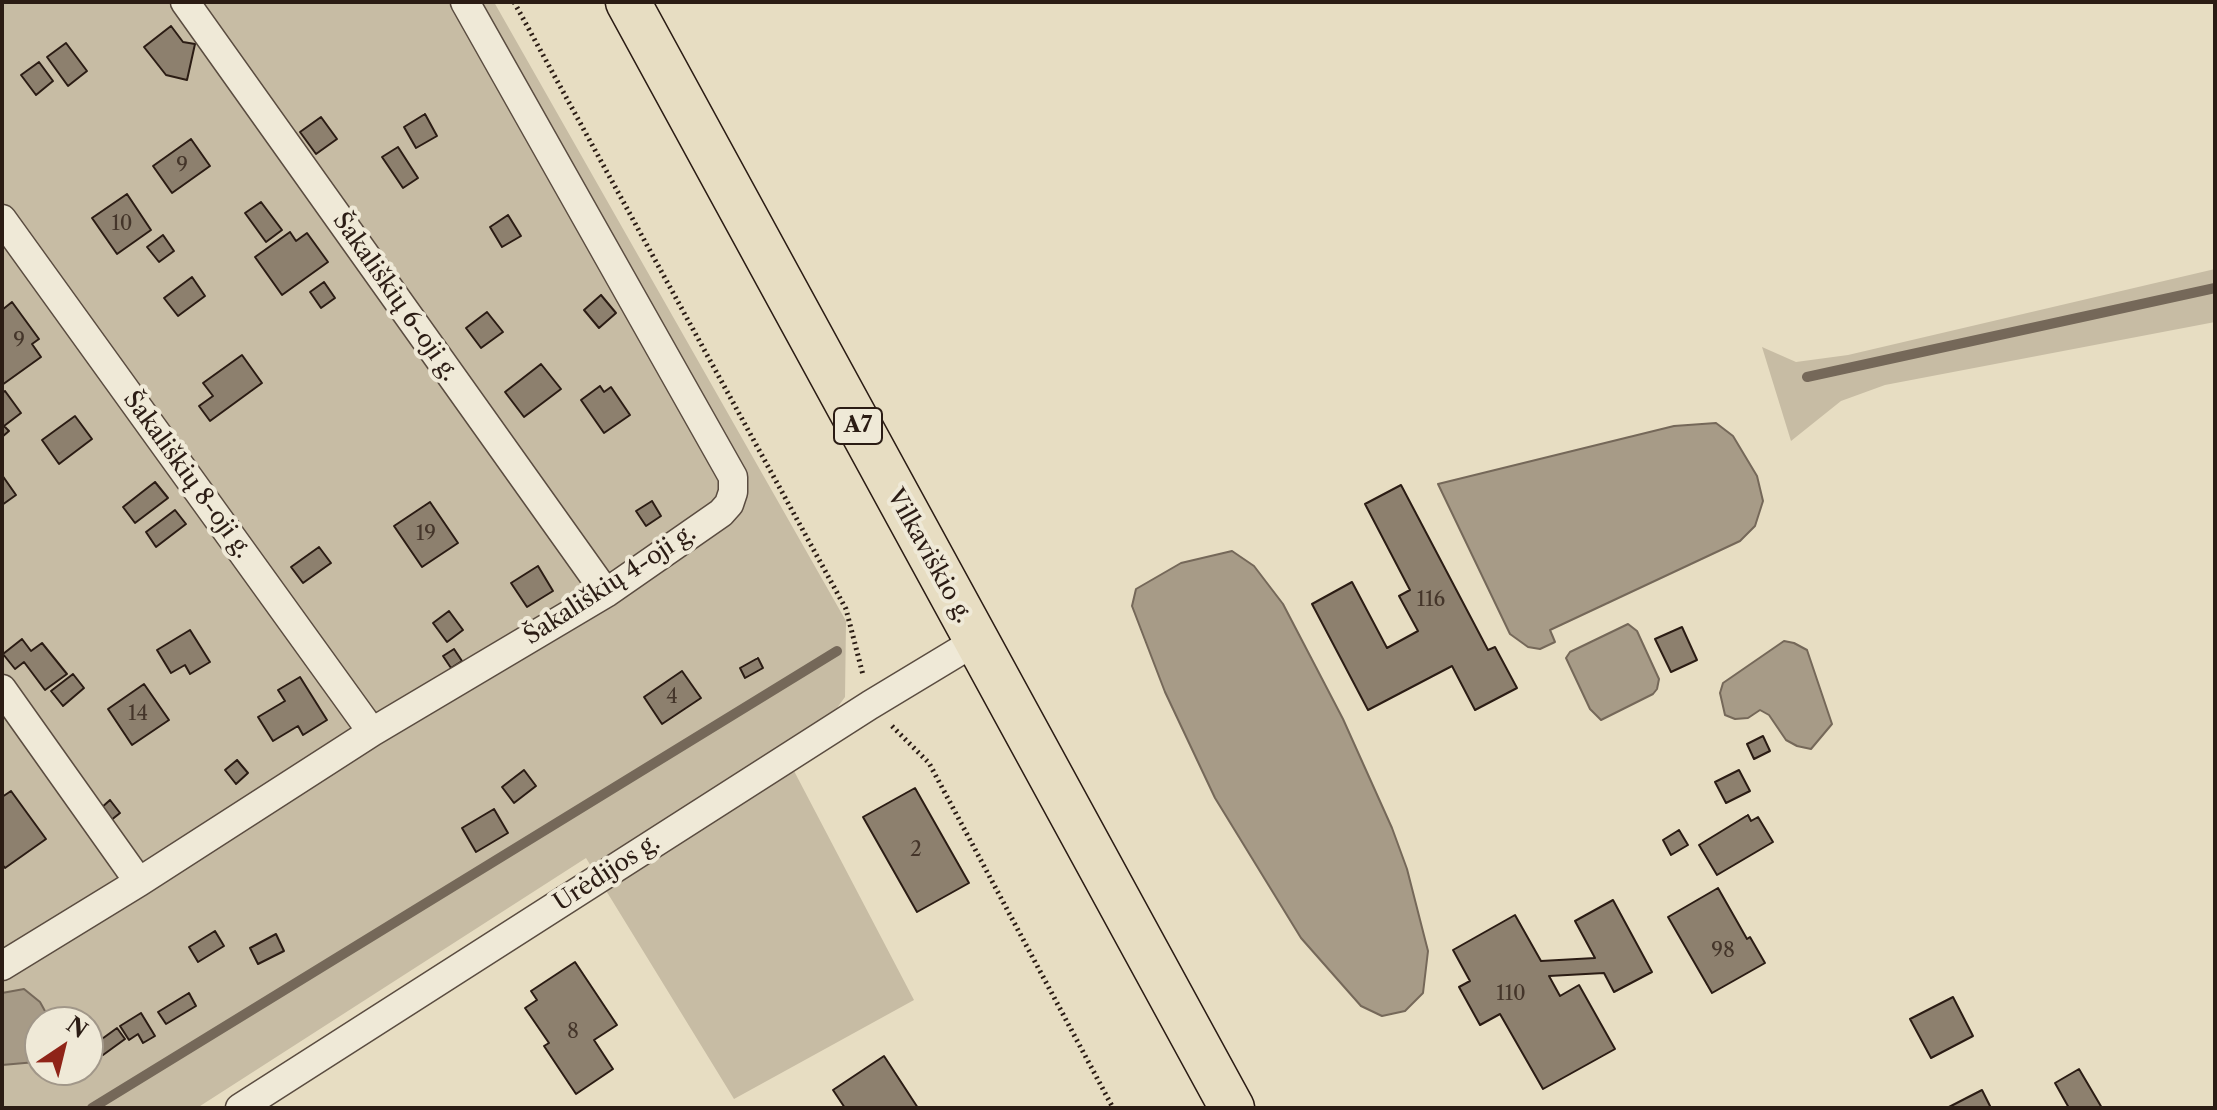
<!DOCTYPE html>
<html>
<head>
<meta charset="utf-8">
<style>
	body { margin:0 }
	#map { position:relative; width:2217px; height:1110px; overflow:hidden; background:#e7ddc2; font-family:"Libre Caslon Text",serif }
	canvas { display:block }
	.frame { position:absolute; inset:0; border:4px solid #2b1c14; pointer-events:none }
	.north { position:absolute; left:24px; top:1006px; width:80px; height:80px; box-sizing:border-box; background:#efe9d7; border:2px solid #a19789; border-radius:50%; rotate:35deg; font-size:22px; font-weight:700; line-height:32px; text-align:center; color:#2b1c14 }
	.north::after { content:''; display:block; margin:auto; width:28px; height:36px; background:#8f2418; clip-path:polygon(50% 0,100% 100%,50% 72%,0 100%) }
</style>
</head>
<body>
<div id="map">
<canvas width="2217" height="1110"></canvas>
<div class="frame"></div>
<div class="north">N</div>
</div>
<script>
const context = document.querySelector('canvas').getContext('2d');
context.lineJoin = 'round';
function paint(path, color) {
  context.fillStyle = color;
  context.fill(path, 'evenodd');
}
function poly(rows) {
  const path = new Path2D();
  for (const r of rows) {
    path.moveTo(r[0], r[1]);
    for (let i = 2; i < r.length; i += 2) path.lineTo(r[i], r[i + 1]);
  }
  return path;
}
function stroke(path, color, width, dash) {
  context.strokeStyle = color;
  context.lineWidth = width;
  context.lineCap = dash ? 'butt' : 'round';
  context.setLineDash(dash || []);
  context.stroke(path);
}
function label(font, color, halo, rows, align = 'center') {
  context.font = font + ' "Libre Caslon Text",serif';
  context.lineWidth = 8;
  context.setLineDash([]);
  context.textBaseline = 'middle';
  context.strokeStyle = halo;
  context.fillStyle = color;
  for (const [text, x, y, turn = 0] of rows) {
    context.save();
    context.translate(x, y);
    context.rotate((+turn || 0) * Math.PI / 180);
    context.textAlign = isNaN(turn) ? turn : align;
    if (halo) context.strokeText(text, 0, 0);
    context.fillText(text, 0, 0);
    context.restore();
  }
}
const green = poly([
	[2,2,494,2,846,621,845,697,793,769,914,1000,734,1099,586,858,197,1108,2,1108],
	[40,1022,88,1022,88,1070,40,1070],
	[2215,269,2215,322,1885,385,1841,401,1791,441,1762,347,1796,362,1848,355]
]);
const water = poly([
	[1716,423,1733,436,1757,476,1763,501,1755,526,1740,541,1550,630,1555,642,1540,649,1528,647,1510,634,1438,484,1674,426,1716,423],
	[1232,551,1254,566,1283,604,1343,719,1392,828,1407,869,1428,951,1423,993,1405,1011,1382,1016,1361,1006,1301,938,1215,798,1165,692,1132,606,1136,589,1181,563,1232,551],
	[1628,624,1637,631,1659,679,1657,689,1653,694,1601,720,1590,709,1566,658,1570,652,1628,624],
	[1784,641,1794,643,1807,650,1832,724,1811,749,1797,746,1786,740,1769,715,1760,710,1748,718,1735,719,1725,715,1720,693,1723,683,1784,641],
	[24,989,40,1002,51,1022,40,1022,40,1057,36,1062,2,1065,2,993,24,989]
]);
const stream = poly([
	[1807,377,2215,288],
	[92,1108,837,651]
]);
const building = poly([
	[171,26,183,42,195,44,187,80,166,75,144,47,171,26],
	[66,43,87,71,68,86,47,57,66,43],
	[39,62,53,81,36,95,21,75,39,62],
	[425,114,437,136,416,148,404,127,425,114],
	[321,117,337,139,316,154,300,132,321,117],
	[191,139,210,166,172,193,153,166,191,139],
	[398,147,418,178,403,188,382,157,398,147],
	[127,194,151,230,117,254,92,218,127,194],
	[261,202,282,230,266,242,245,213,261,202],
	[508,215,521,236,502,247,490,227,508,215],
	[290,232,296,241,307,233,328,262,282,295,255,257,290,232],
	[163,235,174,251,159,262,147,247,163,235],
	[192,277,205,296,178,316,164,298,192,277],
	[324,282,335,298,321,308,310,292,324,282],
	[601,295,616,313,599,328,584,310,601,295],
	[12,302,39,339,32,344,41,357,2,385,2,310,12,302],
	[487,312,503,332,481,348,466,328,487,312],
	[242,355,262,383,210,421,199,406,213,396,203,383,242,355],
	[541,364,561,389,524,417,505,392,541,364],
	[600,386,604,392,611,387,630,415,604,433,581,400,600,386],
	[5,391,21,413,4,426,9,431,2,437,2,393,5,391],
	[75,416,92,439,59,464,42,440,75,416],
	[2,475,16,495,2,505,2,475],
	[155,482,168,498,135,523,123,507,155,482],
	[1401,485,1488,650,1495,647,1517,688,1475,710,1452,666,1368,710,1312,604,1352,582,1387,648,1418,631,1399,596,1410,590,1365,504,1401,485],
	[652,501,661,516,646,526,636,511,652,501],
	[430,502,458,543,422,567,394,526,430,502],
	[175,510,186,524,156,547,146,532,175,510],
	[319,547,331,563,303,583,291,567,319,547],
	[538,566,553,591,527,607,511,583,538,566],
	[449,611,463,630,447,642,433,623,449,611],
	[1682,627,1697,660,1671,672,1655,639,1682,627],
	[190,630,210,662,190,674,185,665,171,673,157,650,190,630],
	[22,639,31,651,42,643,67,674,45,690,24,662,15,669,3,654,22,639],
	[454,649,462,661,451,668,443,656,454,649],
	[758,658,763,668,745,678,740,668,758,658],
	[682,671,701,698,662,724,644,697,682,671],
	[73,674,84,688,63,706,51,691,73,674],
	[300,677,327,720,303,735,298,726,273,741,258,717,285,701,278,690,300,677],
	[144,684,169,720,132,745,108,709,144,684],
	[1763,736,1770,751,1754,759,1747,744,1763,736],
	[237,760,248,773,236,784,225,770,237,760],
	[524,770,536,786,514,803,502,787,524,770],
	[1739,770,1750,791,1726,803,1715,782,1739,770],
	[915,788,969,883,917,912,863,817,915,788],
	[11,791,46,839,5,868,2,864,2,797,11,791],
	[110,800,120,813,110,821,100,809,110,800],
	[494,809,508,833,476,852,462,828,494,809],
	[1748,815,1751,821,1758,817,1773,842,1717,875,1699,845,1748,815],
	[1679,830,1688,845,1671,855,1663,840,1679,830],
	[1718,888,1747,939,1750,937,1765,963,1712,993,1668,917,1718,888],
	[1613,900,1652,972,1614,992,1604,973,1549,976,1560,996,1579,985,1615,1049,1543,1089,1500,1014,1480,1025,1459,987,1470,981,1453,950,1515,915,1541,961,1595,958,1575,921,1613,900],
	[215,931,224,946,198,962,189,947,215,931],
	[276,934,284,951,258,964,250,948,276,934],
	[575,962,617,1025,594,1040,613,1069,576,1094,544,1046,549,1043,525,1008,537,1000,531,991,575,962],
	[189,993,196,1006,166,1024,158,1012,189,993],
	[1953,997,1973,1036,1931,1058,1910,1019,1953,997],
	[141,1013,155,1036,143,1043,138,1034,129,1040,120,1026,141,1013],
	[117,1028,125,1039,103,1055,95,1044,117,1028],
	[884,1056,918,1108,845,1108,833,1090,884,1056],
	[2079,1069,2102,1108,2069,1108,2055,1083,2079,1069],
	[1982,1090,1991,1108,1947,1108,1982,1090]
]);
const path = poly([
	[514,2,846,609,863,675],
	[892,726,929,763,1113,1108]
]);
const minor = poly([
	[185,2,606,593],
	[2,219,372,732],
	[2,689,139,882],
	[2,966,139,882,372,732,606,593,721,513,729,504,733,492,733,477,465,2],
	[240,1108,870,705,976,641]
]);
const trunk = poly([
	[628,2,1232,1108]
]);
const numberNames = [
	["9",182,166],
	["10",122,224],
	["9",19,341],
	["19",426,534],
	["116",1431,600],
	["4",672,697],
	["14",138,714],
	["2",916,850],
	["98",1723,951],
	["110",1511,994],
	["8",573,1032]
];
const shields = [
	[858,426,48]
];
const shieldNames = [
	["A7",858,426]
];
const streetNames = [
	["Šakališkių 6-oji g.",395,297,55],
	["Šakališkių 8-oji g.",187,475,54],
	["Vilkaviškio g.",929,556,61],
	["Šakališkių 4-oji g.",610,585,-33],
	["Urėdijos g.",607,873,-33]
];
paint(green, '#c7bca4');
paint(water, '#a79b87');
stroke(water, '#756859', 2);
stroke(stream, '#756859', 10);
paint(building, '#8d806e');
stroke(building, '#2b1c14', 2);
stroke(minor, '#5a4c40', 31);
stroke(trunk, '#2b1c14', 47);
stroke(path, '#2b1c14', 5, [2, 4]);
stroke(minor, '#efe9d7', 28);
stroke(trunk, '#e7ddc2', 44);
label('20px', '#44352a', null, numberNames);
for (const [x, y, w] of shields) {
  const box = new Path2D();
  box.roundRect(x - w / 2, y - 18, w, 36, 6);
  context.fillStyle = '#efe9d7';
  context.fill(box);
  stroke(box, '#2b1c14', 2);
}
label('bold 22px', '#2b1c14', null, shieldNames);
label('24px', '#2b1c14', '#efe9d7', streetNames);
</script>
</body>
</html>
